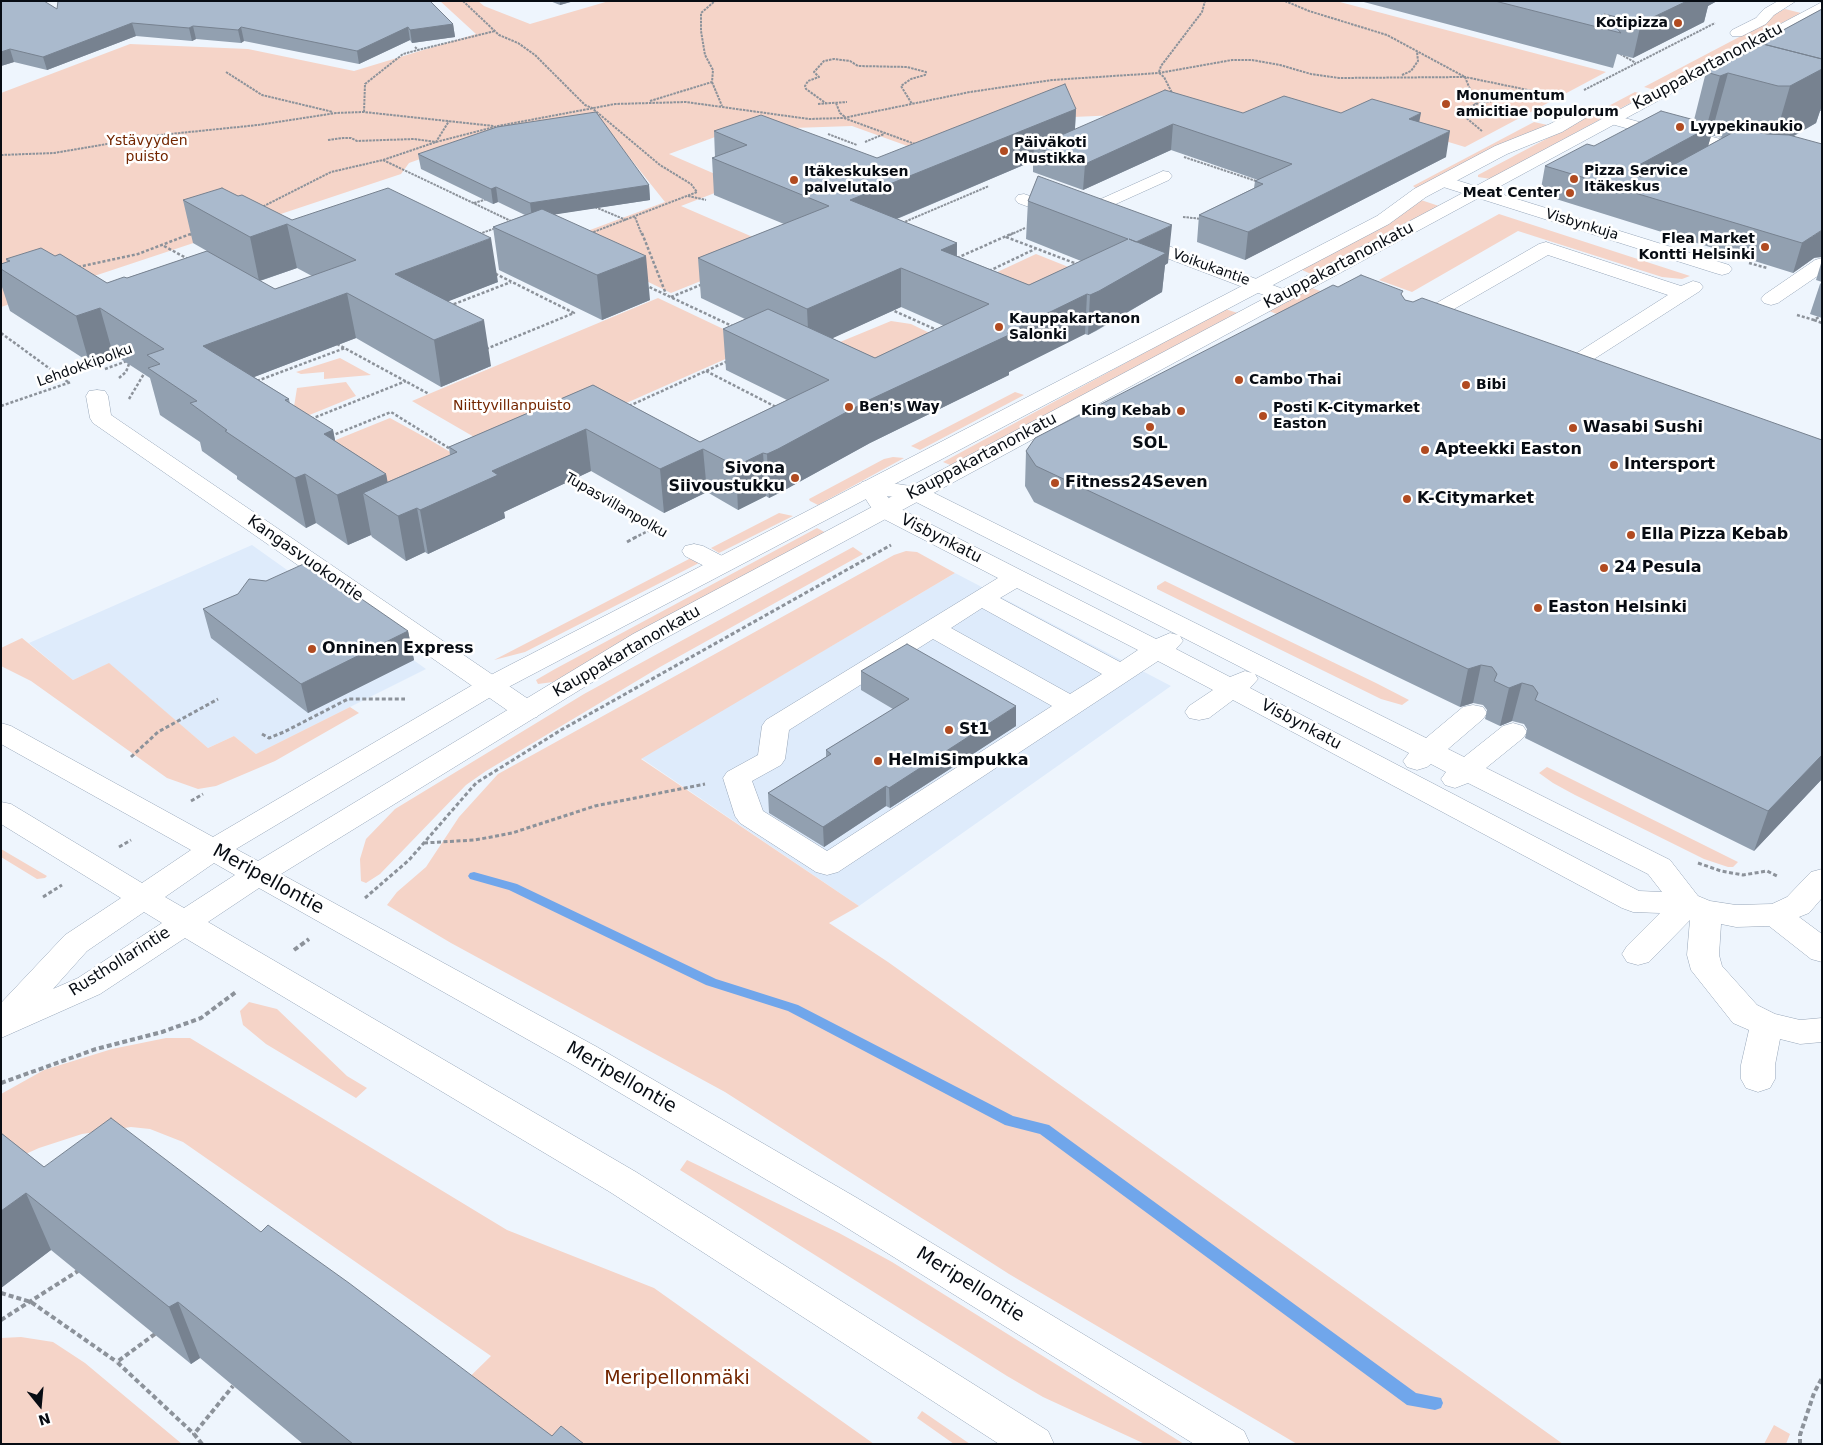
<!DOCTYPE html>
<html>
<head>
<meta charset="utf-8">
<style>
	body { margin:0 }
	#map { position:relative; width:1823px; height:1445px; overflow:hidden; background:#eef5fd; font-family:"DejaVu Sans",sans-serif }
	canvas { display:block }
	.frame { position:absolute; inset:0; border:2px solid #070c13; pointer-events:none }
	.north { position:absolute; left:15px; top:1380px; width:50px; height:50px; -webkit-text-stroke:4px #fff; paint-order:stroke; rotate:163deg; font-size:14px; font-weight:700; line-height:20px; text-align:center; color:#070c13 }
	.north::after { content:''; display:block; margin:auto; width:18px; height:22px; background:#070c13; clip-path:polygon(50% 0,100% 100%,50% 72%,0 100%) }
</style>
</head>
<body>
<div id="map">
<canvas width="1823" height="1445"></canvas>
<div class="frame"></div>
<div class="north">N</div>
</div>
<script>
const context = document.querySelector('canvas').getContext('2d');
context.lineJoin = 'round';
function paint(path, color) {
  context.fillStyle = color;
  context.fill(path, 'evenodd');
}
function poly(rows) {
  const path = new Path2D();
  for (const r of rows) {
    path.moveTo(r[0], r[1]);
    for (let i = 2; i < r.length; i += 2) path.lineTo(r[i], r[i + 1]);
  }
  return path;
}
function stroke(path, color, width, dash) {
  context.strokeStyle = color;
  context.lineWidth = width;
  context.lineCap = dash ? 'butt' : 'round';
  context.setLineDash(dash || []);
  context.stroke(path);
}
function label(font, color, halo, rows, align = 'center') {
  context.font = font + ' "DejaVu Sans",sans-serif';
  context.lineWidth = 5;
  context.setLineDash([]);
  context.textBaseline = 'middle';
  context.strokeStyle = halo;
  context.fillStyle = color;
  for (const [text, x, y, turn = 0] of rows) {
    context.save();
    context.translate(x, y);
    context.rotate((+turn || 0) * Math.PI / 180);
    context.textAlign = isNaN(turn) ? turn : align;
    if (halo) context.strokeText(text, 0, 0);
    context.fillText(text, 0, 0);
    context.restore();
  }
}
const built = poly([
	[252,545,426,669,256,754,234,736,208,748,109,664,73,680,29,643],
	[955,573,1171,686,859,906,641,758]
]);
const green = poly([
	[440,1,478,1,484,6,530,24,609,1,1336,1,1606,72,1465,147,1363,116,1164,113,982,121,913,148,852,126,734,130,669,154,738,184,681,206,769,244,758,258,671,293,570,244,566,239,665,202,598,118,462,144,409,163,401,174,1,307,1,93,130,44,248,49,354,71,476,34],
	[1785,9,1801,13,1655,90,1644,87,1764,24,1776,13],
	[1635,92,1645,95,1491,179,1478,177,1478,175],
	[1534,122,1552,126,1417,189,1413,186],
	[1421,200,1439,206,1313,275,1300,269],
	[1499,214,1690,276,1682,279,1662,277,1518,231,1412,292,1379,280],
	[1036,254,1086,274,1026,302,976,282],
	[1312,288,1323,292,1282,316,1269,311],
	[658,298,757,345,507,456,412,401],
	[1225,309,1241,314,955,467,943,462],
	[891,321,911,324,940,338,884,369,840,342],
	[340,358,371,375,324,379,324,372,301,374,296,372],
	[346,382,356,396,302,418,293,413,297,388],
	[1015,392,1024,395,920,450,911,446],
	[390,418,430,440,477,468,411,498,321,446],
	[893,457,904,458,818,505,810,501,809,499,884,459],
	[779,513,793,516,719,553,711,548],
	[817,528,828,534,553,682,538,684,536,680,555,669],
	[853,547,863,554,660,667,486,771,466,785,380,874,366,883,361,881,360,859,366,839,395,809,584,694],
	[906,551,917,552,955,573,641,759,859,906,829,923,888,962,1563,1444,1297,1444,1009,1274,725,1092,451,943,387,905,397,892,426,867,459,817,498,774,894,555],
	[691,558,699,563,525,652,494,660],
	[1165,581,1376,683,1409,700,1402,705,1381,699,1157,589,1157,586],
	[22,638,73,680,109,663,208,748,234,736,256,754,350,707,359,713,275,761,216,786,198,789,167,778,31,681,1,666,1,648],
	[1547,767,1738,862,1733,867,1728,867,1704,859,1575,795,1553,783,1539,773],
	[1,849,47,876,45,878,37,879,1,857],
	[249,1002,277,1009,347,1076,367,1088,356,1098,266,1044,243,1025,240,1011],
	[166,1038,190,1038,507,1230,654,1288,874,1444,501,1444,445,1401,491,1356,183,1142,150,1129,131,1127,82,1134,39,1148,1,1165,1,1094,44,1070,112,1049],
	[687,1160,839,1233,892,1262,1184,1444,1145,1444,1043,1397,1007,1376,680,1170],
	[21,1337,53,1342,85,1363,182,1444,1,1444,1,1338],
	[922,1411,970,1444,954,1444,917,1418],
	[1774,1425,1790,1434,1786,1444,1764,1444]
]);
const stream = poly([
	[474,872,517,884,716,979,798,1005,1013,1116,1049,1125,1416,1393,1441,1398,1443,1403,1441,1408,1435,1410,1407,1405,1040,1134,1005,1125,788,1011,706,985,509,890,470,879,468,876,470,873,474,872]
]);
const pathFar3 = poly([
	[463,1,499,35,518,43,535,55,585,105,592,108,660,165,691,184,697,192,591,233],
	[1285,1,1309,11,1387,35,1465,77,1476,104],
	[415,47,418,50,495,31],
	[1620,54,1636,63],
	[226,72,262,95,333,112],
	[1159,72,1161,66,1202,12,1205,1],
	[1159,73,1164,77,1172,93],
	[1402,75,1411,71,1418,61,1417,52],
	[712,82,722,106],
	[1584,90,1715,23],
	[650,101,712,82,713,70,705,55,701,31,701,13,715,1],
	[836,103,840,113,845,117],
	[818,104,847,102],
	[827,104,806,89,805,86,808,81,819,77,814,72,824,61,834,59,850,61,858,66,907,67,926,72,925,75,911,79,901,86,912,104],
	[364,112,365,84,403,54,418,50],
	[844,118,915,144],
	[1482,131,1464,116,1465,110,1476,104,1493,101,1555,98],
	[828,134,857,145],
	[328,140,343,138,351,138,357,141,414,139,436,142,449,121],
	[865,142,884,134],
	[1,155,54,153,160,135,258,125,336,113,364,112,494,126],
	[1184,157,1259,182],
	[383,160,513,222],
	[688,196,706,200],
	[474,203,487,199],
	[595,207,626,220],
	[260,208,331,172,383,160,436,142,498,126,615,104,686,102,809,119,843,118,970,92,1052,80,1159,73,1232,60,1252,60,1280,65,1311,74,1339,78,1465,77,1557,96],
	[635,217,642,235],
	[1183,217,1203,219],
	[902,223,989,186],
	[479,234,496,228],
	[190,235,194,233],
	[1010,235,1025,228]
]);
const pathFar2 = poly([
	[642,233,666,294],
	[479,234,481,233],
	[1006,237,1077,264],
	[164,246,188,259],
	[957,258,1013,233],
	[1749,263,1767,268],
	[78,267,138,254,193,233],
	[989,271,1035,249],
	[645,285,732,326],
	[671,297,703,284],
	[449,306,511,282],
	[890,309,939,331],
	[1797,315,1814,320,1819,317],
	[1814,320,1822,323],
	[1,333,68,382],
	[337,344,429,394],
	[486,349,574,313,494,273],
	[105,369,127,361],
	[706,371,778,408],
	[119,378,126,372,130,361],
	[257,381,345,348],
	[129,399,145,372],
	[1,406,71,382],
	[629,406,728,361],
	[311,419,406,381],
	[331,436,391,412,452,450],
	[569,478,668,535],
	[634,538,654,528]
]);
const pathFar1 = poly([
	[627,542,636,537],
	[262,734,269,738,284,732,348,699,405,699],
	[131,757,158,732,218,699],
	[191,801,203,794],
	[424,843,475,840,512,833,595,806,705,784],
	[119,847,131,840],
	[1698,863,1721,871,1743,875,1767,871,1779,877],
	[43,897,62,885],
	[365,898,409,860,476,783,561,730,891,545]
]);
const path = poly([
	[294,950,309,939],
	[1,1083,96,1049,162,1032,201,1018,236,992],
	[1,1293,31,1302,117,1362],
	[1,1320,78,1271],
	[155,1334,117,1362,194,1434],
	[202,1444,194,1434,233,1386],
	[1800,1444,1800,1435,1814,1393,1822,1378]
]);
const minor = poly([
	[1610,114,1665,129,1672,126,1761,150,1804,151,1822,156,1822,166,1803,161,1760,160,1676,137,1669,140,1604,122,1602,119,1604,116,1610,114],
	[1163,171,1169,172,1172,176,1169,180,1076,222,1070,221,1067,217,1057,217,1018,203,1015,199,1018,195,1024,194,1069,209,1072,212,1163,171],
	[1443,176,1729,265,1732,269,1729,273,1722,275,1715,273,1437,185,1434,181,1437,177,1443,176],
	[1134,233,1291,292,1294,296,1291,300,1284,302,1277,300,1127,243,1125,239,1127,235,1134,233],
	[1546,242,1681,286,1693,281,1700,283,1703,287,1700,291,1580,368,1573,370,1566,368,1563,364,1566,360,1668,295,1548,255,1421,328,1414,330,1407,328,1404,324,1407,320,1539,244,1546,242],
	[1822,258,1822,273,1778,303,1771,305,1764,303,1761,299,1764,295,1815,260,1822,258],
	[97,390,105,391,108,396,111,415,537,705,541,711,537,717,527,719,517,717,93,423,90,418,86,396,89,391,97,390],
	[870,480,924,488,1426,738,1463,707,1473,705,1483,707,1487,713,1483,719,1448,749,1464,757,1503,726,1513,723,1523,726,1527,732,1523,738,1486,768,1670,860,1698,896,1710,901,1736,905,1772,904,1787,897,1811,872,1822,869,1822,898,1809,913,1799,917,1822,934,1822,962,1811,959,1769,926,1736,927,1721,924,1719,955,1722,966,1757,1005,1775,1014,1800,1020,1822,1018,1822,1042,1800,1044,1780,1039,1775,1065,1775,1079,1770,1088,1758,1092,1746,1088,1741,1079,1741,1065,1749,1030,1733,1023,1691,970,1687,955,1690,920,1649,962,1638,965,1627,962,1622,954,1627,946,1660,913,1633,912,1622,908,1233,700,1209,718,1199,720,1189,718,1185,712,1189,706,1213,690,1158,661,838,872,827,875,816,872,740,823,735,816,723,778,727,772,758,755,762,726,766,720,998,578,876,515,858,487,862,482,870,480],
	[887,496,910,499,1178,635,1170,633,1156,639,893,505,887,496],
	[1017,588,1138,650,1120,662,1000,598,1017,588],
	[982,608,1102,674,1070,694,951,628,982,608],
	[1180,636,1252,673,1245,671,1230,677,1176,649,1183,641,1180,636],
	[933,639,1052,706,827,851,763,811,752,781,781,765,785,759,789,730,933,639],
	[1255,674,1409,753,1403,761,1407,767,1417,770,1427,767,1431,764,1446,772,1441,779,1445,785,1455,788,1468,783,1648,874,1662,892,1639,891,1250,688,1258,679,1255,674],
	[694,544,703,546,730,560,733,565,730,570,721,572,712,570,685,556,682,551,685,546,694,544]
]);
const major = poly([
	[1778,1,1796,1,1774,15,1766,24,1742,36,1732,36,1730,33,1732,30,1756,18,1764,9,1778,1],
	[1822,2,1822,12,651,646,281,874,597,1047,857,1198,1244,1431,1250,1444,1194,1444,831,1218,573,1065,259,888,208,922,636,1172,1048,1431,1054,1444,999,1444,610,1192,185,938,100,994,1,1038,1,1003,65,935,121,898,1,824,1,802,11,804,142,883,191,850,1,744,1,723,11,726,213,837,481,680,1377,216,1414,189,1495,146,1550,124,1575,111,1587,111,1589,114,1587,117,1562,132,1507,154,1426,197,1389,224,499,692,236,849,258,861,633,634,1822,2],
	[214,863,235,875,184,908,165,897,214,863],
	[144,912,162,923,78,978,53,989,87,951,144,912]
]);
const wall = poly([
	[1,1,57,9,453,24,455,37,412,43,410,40,359,64,244,41,241,43,196,39,192,41,136,36,47,70,14,62,1,66],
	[550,1,574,1,560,5],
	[1360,1,1717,1,1708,6,1704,22,1633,58,1617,54,1613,68],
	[1822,9,1822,111,1820,111,1816,123,1794,136,1814,258,1793,273,1540,194,1545,166,1594,146,1694,120,1706,72,1739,56,1739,54],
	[1711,135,1722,138,1708,146,1711,136],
	[1076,109,1075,129,1243,113,1341,113,1419,122,1446,157,1245,260,1197,242,1199,215,1254,188,1255,181,1258,180,1171,150,1083,190,1033,172,1033,161,897,219,957,243,957,256,1029,285,1081,261,1026,239,1028,201,1038,176,1168,263,1165,265,1162,292,1096,331,1088,335,1085,334,1009,372,1009,375,870,443,781,492,769,498,766,496,738,510,707,492,664,513,591,471,504,512,505,518,428,554,425,552,406,561,372,537,371,535,348,545,316,523,306,528,237,479,237,476,202,451,200,442,160,415,150,378,113,354,89,362,10,311,1,284,1,264,7,262,6,259,55,256,107,283,127,278,207,251,193,243,183,200,238,196,292,220,498,282,448,301,491,366,441,387,356,338,254,377,289,399,290,404,333,430,335,441,386,474,387,482,450,455,449,447,593,385,700,442,787,400,726,370,723,329,745,319,701,298,698,258,784,224,714,195,712,158,715,157,714,131,877,158],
	[297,268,312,276,275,289,260,281],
	[901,307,944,326,875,358,832,338],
	[418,154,649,185,650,200,555,214,650,300,602,320,499,270,493,227,525,215,498,202,493,204,421,169],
	[1822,260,1822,282,1816,280],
	[1822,282,1822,318,1810,314,1820,284],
	[1338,287,1402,296,1405,300,1822,440,1822,779,1754,851,1525,738,1527,729,1524,724,1512,721,1500,726,1485,719,1487,710,1483,705,1473,703,1460,707,1034,502,1025,486,1026,451],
	[203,609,408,631,414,660,308,713,211,638],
	[861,671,1016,726,890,808,886,806,824,847,769,813,768,793,826,757,826,750,893,709,861,690],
	[1,1133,44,1167,261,1232,552,1436,584,1444,303,1444,200,1358,191,1364,51,1250,1,1288]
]);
const shadedWall = poly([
	[560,1,574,1,560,5],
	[1687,1,1717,1,1708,6,1704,22,1633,58,1641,23],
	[132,23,136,36,47,70,43,57],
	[453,24,455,37,412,43,410,30],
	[193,26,196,39,192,41,189,28],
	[241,27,244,41,241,43,238,30],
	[408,27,410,40,359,64,357,51],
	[10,49,14,62,1,66,1,52],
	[1822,69,1822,105,1816,123,1772,148,1790,86],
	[1728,73,1711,135,1711,136,1706,153,1632,192,1639,165,1706,129,1720,76],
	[1076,109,1074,144,1034,147,1033,161,851,238,850,200],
	[1421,113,1416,138,1409,119],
	[1173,124,1171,150,1083,190,1085,164],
	[1450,131,1446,157,1245,260,1248,232],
	[649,185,650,200,532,218,530,203],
	[496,187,498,202,493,204,491,189],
	[287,224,297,268,259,281,250,237],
	[1172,225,1168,263,1165,265,1162,292,1088,335,1090,295,1136,242],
	[1822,230,1822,257,1814,258,1793,273,1802,243],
	[491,238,498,282,403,319,395,274],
	[957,243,956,282,941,250],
	[646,256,650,300,602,320,597,275],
	[901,268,901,307,809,349,807,309],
	[347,293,356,338,215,392,203,346],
	[1087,294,1085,334,1009,372,1009,375,870,443,781,492,769,498,767,454,869,400],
	[100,308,113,354,89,362,76,316],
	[484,320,491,366,441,387,434,340],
	[586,429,591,471,504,512,505,518,428,554,420,510,492,471],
	[333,430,343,479,324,434],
	[703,449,707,492,664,513,660,469],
	[763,453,766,496,738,510,736,466],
	[305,474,316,523,306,528,295,478],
	[386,474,394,513,363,493,371,535,348,545,337,495],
	[417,508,425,552,406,561,398,516],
	[408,631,414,660,308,713,301,684],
	[1481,665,1473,703,1460,707,1468,669],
	[1522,683,1512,721,1500,726,1509,688],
	[1016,706,1016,726,890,808,889,788],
	[1822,755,1822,779,1754,851,1768,811],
	[886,786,886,806,824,847,823,827],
	[26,1193,51,1250,1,1288,1,1211],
	[178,1302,200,1358,191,1364,169,1307]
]);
const building = poly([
	[1,1,44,1,57,9,58,1,430,1,453,24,410,30,408,27,357,51,241,27,238,30,193,26,189,28,132,23,43,57,10,49,1,52,1,1],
	[1495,1,1687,1,1641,23,1604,14,1621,33,1495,1],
	[1822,9,1822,59,1763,44,1742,55,1739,54,1822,9],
	[1763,44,1822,59,1822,69,1790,86,1778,86,1728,73,1720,76,1706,72,1763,44],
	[1065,84,1076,109,850,200,957,243,941,250,1029,285,1128,239,1028,201,1038,176,1172,225,1136,242,1129,239,1166,253,1099,291,1090,295,1087,294,1007,333,1011,334,869,400,778,449,767,454,763,453,736,466,703,449,660,469,586,429,492,471,498,475,420,510,417,508,398,516,363,493,457,452,449,447,593,385,700,442,829,380,723,329,768,309,875,358,989,304,901,268,807,309,698,258,829,206,712,158,747,145,714,131,761,115,877,158,1065,84],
	[1165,90,1243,113,1284,96,1341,113,1372,99,1421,113,1409,119,1450,131,1248,232,1199,215,1263,184,1255,181,1292,164,1173,124,1085,164,1034,147,1165,90],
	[1661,111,1713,125,1639,165,1635,171,1640,177,1653,176,1741,128,1767,134,1789,135,1822,144,1822,230,1802,243,1545,166,1587,144,1594,146,1661,111],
	[596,112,649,185,530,203,496,187,491,189,418,154,497,127,596,112],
	[222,188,238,196,242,195,292,220,388,188,491,238,395,274,484,320,434,340,347,293,203,346,289,399,285,400,333,430,324,434,386,474,337,495,305,474,295,478,225,431,227,430,190,403,197,401,148,368,160,364,147,355,164,349,100,308,76,316,1,269,1,264,10,261,6,259,41,248,55,256,60,254,107,283,124,277,127,278,207,251,275,289,356,260,287,224,250,237,183,200,222,188],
	[542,209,646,256,597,275,493,227,542,209],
	[1361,275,1403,291,1401,294,1405,300,1413,302,1422,298,1822,440,1822,755,1768,811,1535,700,1538,693,1533,686,1522,683,1509,688,1494,681,1497,674,1492,667,1481,665,1468,669,1036,466,1026,451,1035,438,1333,285,1338,287,1361,275],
	[308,562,408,631,301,684,203,609,238,594,249,579,266,581,308,562],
	[907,644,1016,706,889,788,886,786,823,827,768,793,831,754,826,750,909,699,861,671,907,644],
	[111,1118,261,1232,268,1225,349,1283,552,1436,561,1426,584,1444,353,1444,178,1302,169,1307,26,1193,1,1211,1,1133,44,1167,111,1118]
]);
const markers = [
	[1678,23,5,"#b14b21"],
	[1446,104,5,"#b14b21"],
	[1680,127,5,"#b14b21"],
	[1004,151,5,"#b14b21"],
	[1574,179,5,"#b14b21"],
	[794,180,5,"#b14b21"],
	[1570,193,5,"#b14b21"],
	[1765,247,5,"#b14b21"],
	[999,327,5,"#b14b21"],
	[1239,380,5,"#b14b21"],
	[1466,385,5,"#b14b21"],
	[849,407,5,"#b14b21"],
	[1181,411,5,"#b14b21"],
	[1263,416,5,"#b14b21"],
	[1150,427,5,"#b14b21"],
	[1573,428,5,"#b14b21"],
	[1425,450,5,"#b14b21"],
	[1614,465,5,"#b14b21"],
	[795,478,5,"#b14b21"],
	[1055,483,5,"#b14b21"],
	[1407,499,5,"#b14b21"],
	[1631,535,5,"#b14b21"],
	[1604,568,5,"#b14b21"],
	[1538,608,5,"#b14b21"],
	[312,649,5,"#b14b21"],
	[949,730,5,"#b14b21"],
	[878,761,5,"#b14b21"]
];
const farPoinames = [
	["Kotipizza",1668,23,"right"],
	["Monumentum",1456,96],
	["amicitiae populorum",1456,112],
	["Lyypekinaukio",1690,127],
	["Päiväkoti",1014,143],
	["Mustikka",1014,159],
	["Pizza Service",1584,171],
	["Itäkeskus",1584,187],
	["Itäkeskuksen",804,172],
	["palvelutalo",804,188],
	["Meat Center",1560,193,"right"],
	["Flea Market",1755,239,"right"],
	["Kontti Helsinki",1755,255,"right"],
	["Kauppakartanon",1009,319],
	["Salonki",1009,335],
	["Cambo Thai",1249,380],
	["Bibi",1476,385],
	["Ben's Way",859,407],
	["Posti K-Citymarket",1273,408],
	["Easton",1273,424],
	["King Kebab",1171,411,"right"]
];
const farParknames = [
	["Ystävyyden",147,141],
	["puisto",147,157],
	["Niittyvillanpuisto",512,406]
];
const farStreetnames = [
	["Visbynkuja",1582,225,17],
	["Voikukantie",1211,268,20],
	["Lehdokkipolku",85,366,-20],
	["Tupasvillanpolku",616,506,30]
];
const streetNames = [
	["Kauppakartanonkatu",1708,67,-28],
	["Kauppakartanonkatu",1339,266,-28],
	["Kauppakartanonkatu",982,457,-28],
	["Visbynkatu",941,539,27],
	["Kangasvuokontie",305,559,35],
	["Kauppakartanonkatu",627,652,-30],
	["Visbynkatu",1301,725,28],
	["Rusthollarintie",120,962,-32]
];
const poiNames = [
	["Wasabi Sushi",1583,428],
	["SOL",1150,444,"center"],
	["Apteekki Easton",1435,450],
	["Intersport",1624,465],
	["Sivona",785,469,"right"],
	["Siivoustukku",785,487,"right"],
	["Fitness24Seven",1065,483],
	["K-Citymarket",1417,499],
	["Ella Pizza Kebab",1641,535],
	["24 Pesula",1614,568],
	["Easton Helsinki",1548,608],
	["Onninen Express",322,649],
	["St1",959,730],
	["HelmiSimpukka",888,761]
];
const nearStreetnames = [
	["Meripellontie",268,880,29],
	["Meripellontie",621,1078,30],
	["Meripellontie",970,1285,32]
];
const nearParknames = [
	["Meripellonmäki",677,1379]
];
paint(built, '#deebfb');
paint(green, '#f5d4c8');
paint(stream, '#70a6eb');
stroke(minor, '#97a6b9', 1);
stroke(major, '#97a6b9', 1);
stroke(pathFar3, '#8c929a', 2, [2.5, 1]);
stroke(pathFar2, '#8c929a', 2.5, [3, 2]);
stroke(pathFar1, '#8c929a', 3, [4, 2.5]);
stroke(path, '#8c929a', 4, [5, 3]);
paint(minor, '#fff');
paint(major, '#fff');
paint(wall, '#92a0b0');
paint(shadedWall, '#778290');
paint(building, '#aabacd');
stroke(building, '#778290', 1);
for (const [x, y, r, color] of markers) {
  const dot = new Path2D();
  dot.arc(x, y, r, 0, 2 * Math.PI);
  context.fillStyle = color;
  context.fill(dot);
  stroke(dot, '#fff', 2);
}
label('bold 14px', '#070c13', '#fff', farPoinames, 'left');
label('14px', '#732601', '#fff', farParknames);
label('14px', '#070c13', '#fff', farStreetnames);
label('16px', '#070c13', '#fff', streetNames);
label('bold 16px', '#070c13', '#fff', poiNames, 'left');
label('19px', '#070c13', '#fff', nearStreetnames);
label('19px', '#732601', '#fff', nearParknames);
</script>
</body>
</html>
